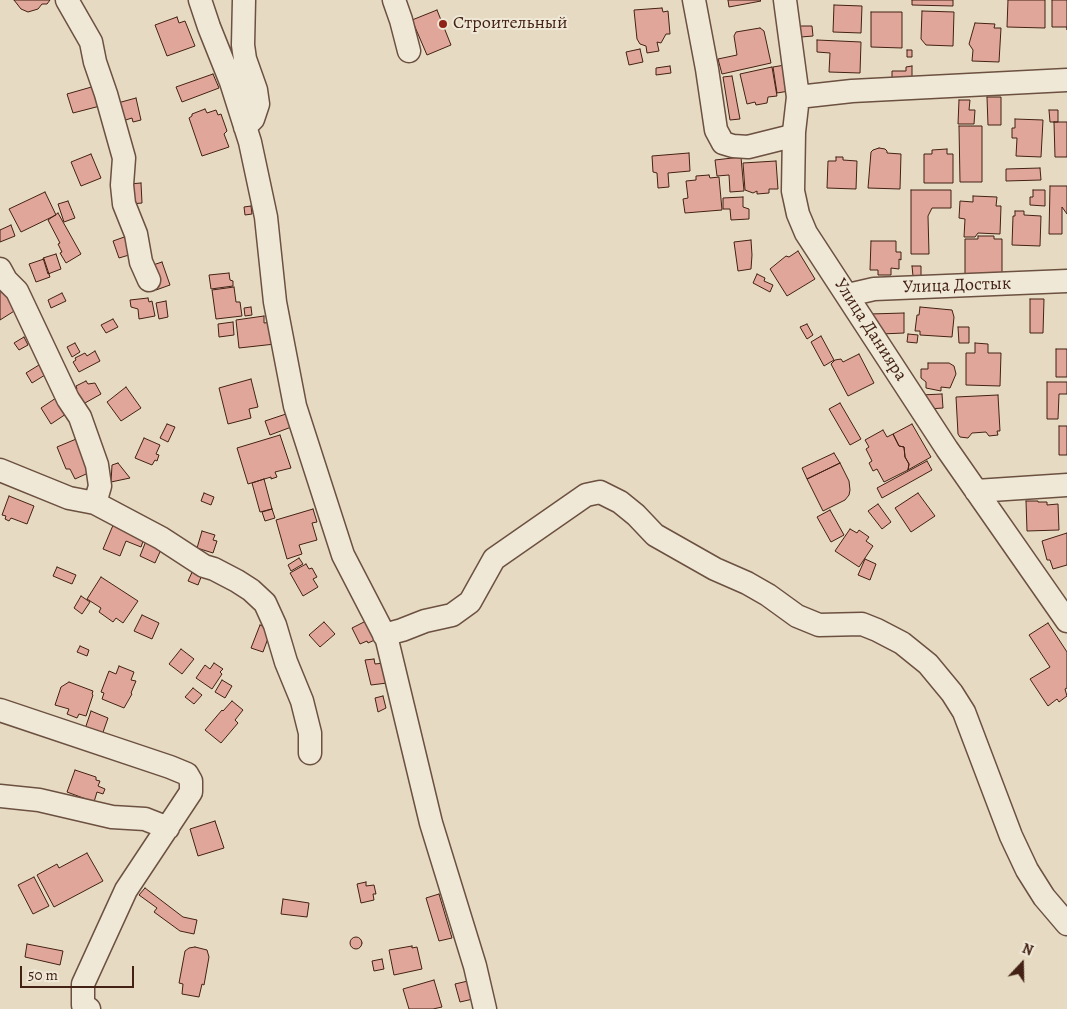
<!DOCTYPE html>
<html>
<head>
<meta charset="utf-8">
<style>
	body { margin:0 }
	#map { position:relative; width:1067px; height:1009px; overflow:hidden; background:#e6dbc2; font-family:Alegreya,serif }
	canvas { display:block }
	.north { position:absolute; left:997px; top:939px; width:50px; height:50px; -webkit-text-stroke:4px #efe8d7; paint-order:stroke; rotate:21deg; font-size:14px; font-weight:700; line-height:20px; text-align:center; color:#432114 }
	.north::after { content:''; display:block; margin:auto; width:18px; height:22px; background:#432114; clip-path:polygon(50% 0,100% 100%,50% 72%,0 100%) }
	.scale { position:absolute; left:20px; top:966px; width:114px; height:22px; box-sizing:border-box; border:2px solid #432114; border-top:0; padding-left:6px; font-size:15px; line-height:18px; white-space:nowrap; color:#432114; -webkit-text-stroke:4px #efe8d7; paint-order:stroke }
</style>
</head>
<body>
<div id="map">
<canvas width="1067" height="1009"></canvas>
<div class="north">N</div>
<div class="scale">50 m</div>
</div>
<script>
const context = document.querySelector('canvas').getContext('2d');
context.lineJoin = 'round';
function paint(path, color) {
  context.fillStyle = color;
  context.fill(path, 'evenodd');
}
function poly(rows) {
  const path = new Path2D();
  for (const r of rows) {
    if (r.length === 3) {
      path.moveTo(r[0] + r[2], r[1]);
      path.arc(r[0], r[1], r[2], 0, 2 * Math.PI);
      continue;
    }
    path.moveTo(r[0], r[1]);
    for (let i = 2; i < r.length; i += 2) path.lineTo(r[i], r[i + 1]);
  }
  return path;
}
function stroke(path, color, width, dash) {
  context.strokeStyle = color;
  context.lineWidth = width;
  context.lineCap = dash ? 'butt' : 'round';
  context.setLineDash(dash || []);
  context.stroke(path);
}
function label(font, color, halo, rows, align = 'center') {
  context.font = font + ' Alegreya,serif';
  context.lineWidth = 4;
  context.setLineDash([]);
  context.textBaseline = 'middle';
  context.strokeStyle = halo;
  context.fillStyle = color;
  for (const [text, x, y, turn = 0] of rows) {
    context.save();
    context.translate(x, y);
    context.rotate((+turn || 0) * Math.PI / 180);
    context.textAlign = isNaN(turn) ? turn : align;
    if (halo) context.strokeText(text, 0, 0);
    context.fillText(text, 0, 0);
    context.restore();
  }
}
const building = poly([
	[14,0,50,0,47,4,42,4,38,9,28,12,21,9,14,0],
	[728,0,760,0,761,1,729,7,728,0],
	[912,0,953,0,953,6,912,5,912,0],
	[1008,0,1045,0,1045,28,1007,27,1008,0],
	[1052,0,1067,0,1067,30,1067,27,1052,27,1052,0],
	[834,5,862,6,861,33,833,32,834,5],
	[662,8,663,12,668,11,670,34,666,34,661,43,657,42,659,51,647,53,646,46,640,44,637,39,634,10,662,8],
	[437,10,451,45,427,55,412,20,437,10],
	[922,11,954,12,953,46,926,45,921,39,922,11],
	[871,12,902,12,902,48,871,47,871,12],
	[177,17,179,23,185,21,195,46,167,56,155,25,177,17],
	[975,23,995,24,994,28,1001,28,999,62,972,61,973,50,969,44,975,23],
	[800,26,812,26,813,36,801,37,800,26],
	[760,28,764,31,771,63,722,74,718,59,737,55,734,36,736,32,760,28],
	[817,40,861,42,860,73,829,72,830,53,817,52,817,40],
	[640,49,643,62,629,65,626,52,640,49],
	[907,50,912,50,912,57,907,57,907,50],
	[785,65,789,91,777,93,773,67,785,65],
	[670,66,671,73,656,75,656,68,670,66],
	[912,66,912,80,892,80,892,71,906,71,906,67,912,66],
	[772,67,777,96,768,97,767,103,756,105,755,102,747,104,740,74,772,67],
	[213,74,219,88,182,102,176,87,213,74],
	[732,76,740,119,730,120,723,77,732,76],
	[95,86,100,106,73,113,67,94,95,86],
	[987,97,1001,97,1001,125,988,125,987,97],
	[136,98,141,120,133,122,132,118,119,122,114,104,136,98],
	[959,100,970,100,969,110,975,110,974,124,958,124,959,100],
	[205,109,207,113,216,110,218,115,221,114,227,131,224,134,229,147,202,156,189,118,192,116,192,114,205,109],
	[1049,110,1058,110,1058,122,1050,122,1049,110],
	[1015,119,1043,120,1041,157,1016,156,1017,138,1012,138,1012,128,1015,128,1015,119],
	[1054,122,1067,122,1067,157,1055,157,1054,122],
	[959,126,982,126,982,182,960,182,959,126],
	[879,148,885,149,887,151,887,153,901,154,900,189,868,188,871,152,873,150,879,148],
	[947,149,947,154,953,154,953,183,924,183,924,154,932,154,932,150,947,149],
	[689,153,690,171,668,173,669,187,658,188,657,173,653,172,652,156,689,153],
	[91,154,101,178,81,186,71,162,91,154],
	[741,157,744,191,730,192,729,175,717,176,715,160,741,157],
	[836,157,843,157,843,160,857,161,856,189,827,188,828,161,836,161,836,157],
	[776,161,778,189,769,189,769,193,757,194,757,191,753,193,745,190,743,163,776,161],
	[1040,168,1041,180,1006,181,1006,169,1040,168],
	[709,175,710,178,719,177,722,210,685,213,683,199,688,198,686,181,696,180,696,176,709,175],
	[141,183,142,203,131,204,129,184,141,183],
	[1050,186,1067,186,1067,214,1062,207,1062,234,1049,234,1050,186],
	[911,190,951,190,951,208,932,208,928,216,929,254,911,254,911,190],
	[1033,190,1045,190,1045,206,1030,205,1030,197,1033,197,1033,190],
	[45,192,56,215,21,232,9,209,45,192],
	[973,196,997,197,996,206,1001,206,1000,234,978,233,975,237,964,237,965,219,959,218,960,201,973,202,973,196],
	[743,197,743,207,749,209,749,219,731,220,730,209,723,209,723,198,743,197],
	[68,201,75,218,64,222,58,204,68,201],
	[251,206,252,214,245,215,244,207,251,206],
	[1015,211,1024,211,1024,215,1041,216,1040,246,1012,245,1013,216,1015,216,1015,211],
	[58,213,81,254,66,263,60,253,62,252,58,244,60,243,48,220,58,213],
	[11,225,15,236,0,242,0,230,11,225],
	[130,235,139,252,119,258,113,241,130,235],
	[978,236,994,236,994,239,1002,239,1002,276,965,276,965,239,978,239,978,236],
	[751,240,752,255,751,269,738,271,734,242,751,240],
	[871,241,896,241,896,252,901,252,901,260,899,259,899,269,891,268,891,275,878,275,878,270,870,270,871,241],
	[798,251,815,279,787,296,770,269,786,256,789,257,798,251],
	[56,254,61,269,48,274,43,258,56,254],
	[44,259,50,277,36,282,29,264,44,259],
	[162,262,170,285,156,290,147,267,162,262],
	[912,266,921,266,921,276,913,276,912,266],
	[229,273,230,280,233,281,233,286,211,289,209,275,229,273],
	[757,274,765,278,764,281,773,285,770,292,753,283,757,274],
	[234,287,236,302,240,302,242,316,216,319,212,290,234,287],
	[0,289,19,308,0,320,0,289],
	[62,293,66,301,51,308,48,300,62,293],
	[148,298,149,302,152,301,155,316,139,319,138,309,131,307,130,300,148,298],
	[1030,299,1044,299,1043,333,1030,333,1030,299],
	[166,301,168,317,159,319,156,303,166,301],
	[251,307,252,315,245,316,244,308,251,307],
	[920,307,952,310,954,317,952,337,920,335,920,331,915,331,917,315,919,315,920,307],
	[904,313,904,333,881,334,870,314,904,313],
	[264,316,264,323,273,322,275,344,239,348,236,320,264,316],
	[113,319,118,327,106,333,101,325,113,319],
	[233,322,234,335,219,337,218,324,233,322],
	[807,324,813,335,807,339,800,327,807,324],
	[958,327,969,327,969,343,959,343,958,327],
	[908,334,918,335,917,343,907,342,908,334],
	[821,336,834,360,824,366,811,342,821,336],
	[24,337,28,345,19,350,14,343,24,337],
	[75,343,80,352,72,357,67,347,75,343],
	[975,343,988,344,988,353,1001,353,1000,386,966,385,966,353,975,353,975,343],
	[1056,349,1067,349,1067,377,1056,377,1056,349],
	[95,351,100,361,79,372,73,362,76,360,75,358,85,353,87,356,95,351],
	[859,354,874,383,848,396,831,364,835,360,841,359,843,362,859,354],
	[928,363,949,363,954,366,956,374,950,388,941,387,941,391,926,388,926,382,921,378,921,369,928,369,928,363],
	[39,365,45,375,32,383,26,373,39,365],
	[251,379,258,407,249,409,251,418,228,424,219,388,251,379],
	[86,381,88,384,95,383,101,394,76,408,69,393,77,389,76,386,86,381],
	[1047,382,1067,382,1067,394,1059,394,1058,419,1047,419,1047,382],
	[126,387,141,408,121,421,107,402,126,387],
	[942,394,943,408,928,409,921,395,942,394],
	[998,395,1000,431,997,431,998,435,989,436,986,432,972,433,968,438,960,437,958,434,956,397,998,395],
	[56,398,66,414,51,424,41,408,56,398],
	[840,403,861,439,850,445,829,409,840,403],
	[289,413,294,426,270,435,265,421,289,413],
	[167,424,175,427,168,442,160,438,167,424],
	[912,424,931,457,908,470,909,464,905,457,904,447,899,446,893,434,912,424],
	[1059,426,1067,426,1067,455,1059,455,1059,426],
	[883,430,887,437,893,434,899,446,904,447,905,457,909,464,908,470,884,482,877,469,873,471,869,463,872,461,866,449,869,447,865,440,883,430],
	[280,435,291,468,275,472,277,477,271,479,271,477,248,484,237,448,280,435],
	[81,437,95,470,75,479,70,469,66,469,57,447,81,437],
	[144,438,160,445,156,454,159,455,157,461,155,460,152,465,135,458,144,438],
	[834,453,840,463,807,479,802,468,834,453],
	[927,461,932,470,882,498,877,488,927,461],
	[118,463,130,478,111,482,112,465,118,463],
	[840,463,849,481,850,490,849,495,845,500,823,511,807,479,840,463],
	[264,479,272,509,260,512,252,483,264,479],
	[204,493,214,497,211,505,201,501,204,493],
	[918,493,935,516,911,532,895,508,918,493],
	[9,496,34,506,27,524,11,518,9,521,5,519,6,516,2,515,9,496],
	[1026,501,1038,501,1038,502,1047,502,1047,505,1058,504,1059,530,1027,531,1026,501],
	[878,504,891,522,882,529,868,511,878,504],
	[272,509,275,518,265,521,262,512,272,509],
	[313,509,317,522,312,523,317,540,299,545,302,554,287,559,276,520,313,509],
	[830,510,844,535,831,542,817,517,830,510],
	[114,523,145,536,141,547,126,541,120,556,103,549,114,523],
	[850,529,857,533,859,530,869,537,866,541,873,546,859,567,835,551,850,529],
	[202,531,215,535,213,540,217,541,213,553,197,548,202,531],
	[1067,533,1067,565,1053,569,1050,560,1047,560,1042,541,1067,533],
	[148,536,164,543,155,563,140,556,148,536],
	[299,558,303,564,291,571,288,565,299,558],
	[865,559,876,564,870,580,858,575,865,559],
	[306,564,309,569,312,568,317,577,313,579,318,587,303,596,290,573,306,564],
	[57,567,76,575,72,584,53,576,57,567],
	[194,568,203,572,198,585,188,581,194,568],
	[101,577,138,601,123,623,116,618,113,622,99,612,101,608,87,599,101,577],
	[81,596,90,602,82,614,74,608,81,596],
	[142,615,159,623,152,639,134,631,142,615],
	[368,620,377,639,368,643,367,641,360,644,352,628,368,620],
	[324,622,335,634,320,647,309,635,324,622],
	[1048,623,1067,652,1067,688,1065,689,1067,696,1059,702,1057,699,1048,706,1030,679,1050,667,1029,635,1048,623],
	[260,625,271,630,263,652,251,648,260,625],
	[80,646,89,650,87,656,77,652,80,646],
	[181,649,194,659,182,674,169,664,181,649],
	[374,659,375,664,384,663,387,683,371,685,365,660,374,659],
	[214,663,223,669,220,672,222,674,212,689,196,678,205,665,210,669,214,663],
	[119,666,134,672,131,680,136,681,131,693,132,694,124,708,102,699,104,693,101,692,109,671,116,674,119,666],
	[222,680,232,686,225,698,215,692,222,680],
	[69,682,93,691,92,694,93,695,86,716,79,714,77,718,67,714,69,709,55,705,61,687,69,682],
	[193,688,202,695,194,704,185,697,193,688],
	[383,696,386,708,378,712,375,698,383,696],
	[232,701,243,710,235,720,238,723,221,743,205,730,222,710,223,711,232,701],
	[91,711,108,718,101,738,85,729,91,711],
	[75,770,96,777,96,780,100,781,98,786,105,789,103,794,97,792,94,802,67,792,75,770],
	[215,821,224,848,198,856,190,829,215,821],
	[87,853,103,881,54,907,37,875,57,864,59,868,87,853],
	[34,877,49,906,33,914,18,885,34,877],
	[366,882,366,886,374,885,376,894,373,894,374,900,361,903,357,884,366,882],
	[145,888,183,917,197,920,194,934,180,931,154,912,157,908,139,895,145,888],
	[439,894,452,938,439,941,426,898,439,894],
	[283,899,309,903,307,917,281,914,283,899],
	[356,943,6],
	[27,944,63,951,60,965,25,957,27,944],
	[412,946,412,948,417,947,422,969,394,975,389,950,412,946],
	[195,947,207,950,209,957,204,985,202,984,199,997,182,994,183,984,179,983,185,951,189,948,195,947],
	[382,959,384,969,374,971,372,961,382,959],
	[434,980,442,1007,433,1009,409,1009,403,989,434,980],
	[468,981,473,999,460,1002,455,984,468,981]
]);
const minor = poly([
	[67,0,91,42,95,62,106,94,124,158,122,185,124,204,136,234,141,262,149,280],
	[200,0,209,27,231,82,250,142,266,217,275,302,295,406,343,555,387,640,431,823,475,966,485,1009],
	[244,0,243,45,245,59,256,90,258,104,253,119,245,127],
	[394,0,401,20,409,51],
	[694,0,707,69,716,130,723,143,733,146,748,147,788,137,794,132],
	[785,0,798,97,794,132,793,191,798,214,806,233,947,449,1067,621],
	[798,97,852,91,1067,80],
	[0,269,6,280,17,291,68,399,80,417,97,465,100,486,95,503,161,538,204,566,214,569,237,581,251,590,265,603,275,625,286,662,302,701,310,733,310,753],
	[848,295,874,289,1067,281],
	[0,470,69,498,95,503],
	[976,491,1067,485],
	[384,635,402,630,425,621,452,615,470,602,494,559,586,495,600,492,620,502,636,515,655,535,715,569,747,583,768,595,797,616,819,625,862,624,877,630,902,643,928,664,952,693,964,712,1011,836,1027,870,1044,897,1067,924],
	[0,710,170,767,187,774,191,781,191,792,126,890,83,984,83,1005,89,1009],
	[0,796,39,800,112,817,145,819,168,828]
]);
const markers = [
	[443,24,5,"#8f2418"]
];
const poiNames = [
	["Строительный",453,24]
];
const streetNames = [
	["Улица Достык",957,286,-2],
	["Улица Данияра",870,330,57]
];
paint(building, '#e1a69a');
stroke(building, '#432114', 1);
stroke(minor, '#6c5040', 25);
stroke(minor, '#efe8d7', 22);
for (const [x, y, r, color] of markers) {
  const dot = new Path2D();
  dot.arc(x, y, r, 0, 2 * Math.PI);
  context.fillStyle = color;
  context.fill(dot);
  stroke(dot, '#efe8d7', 2);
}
label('18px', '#432114', '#efe8d7', poiNames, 'left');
label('18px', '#432114', '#efe8d7', streetNames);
</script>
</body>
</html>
